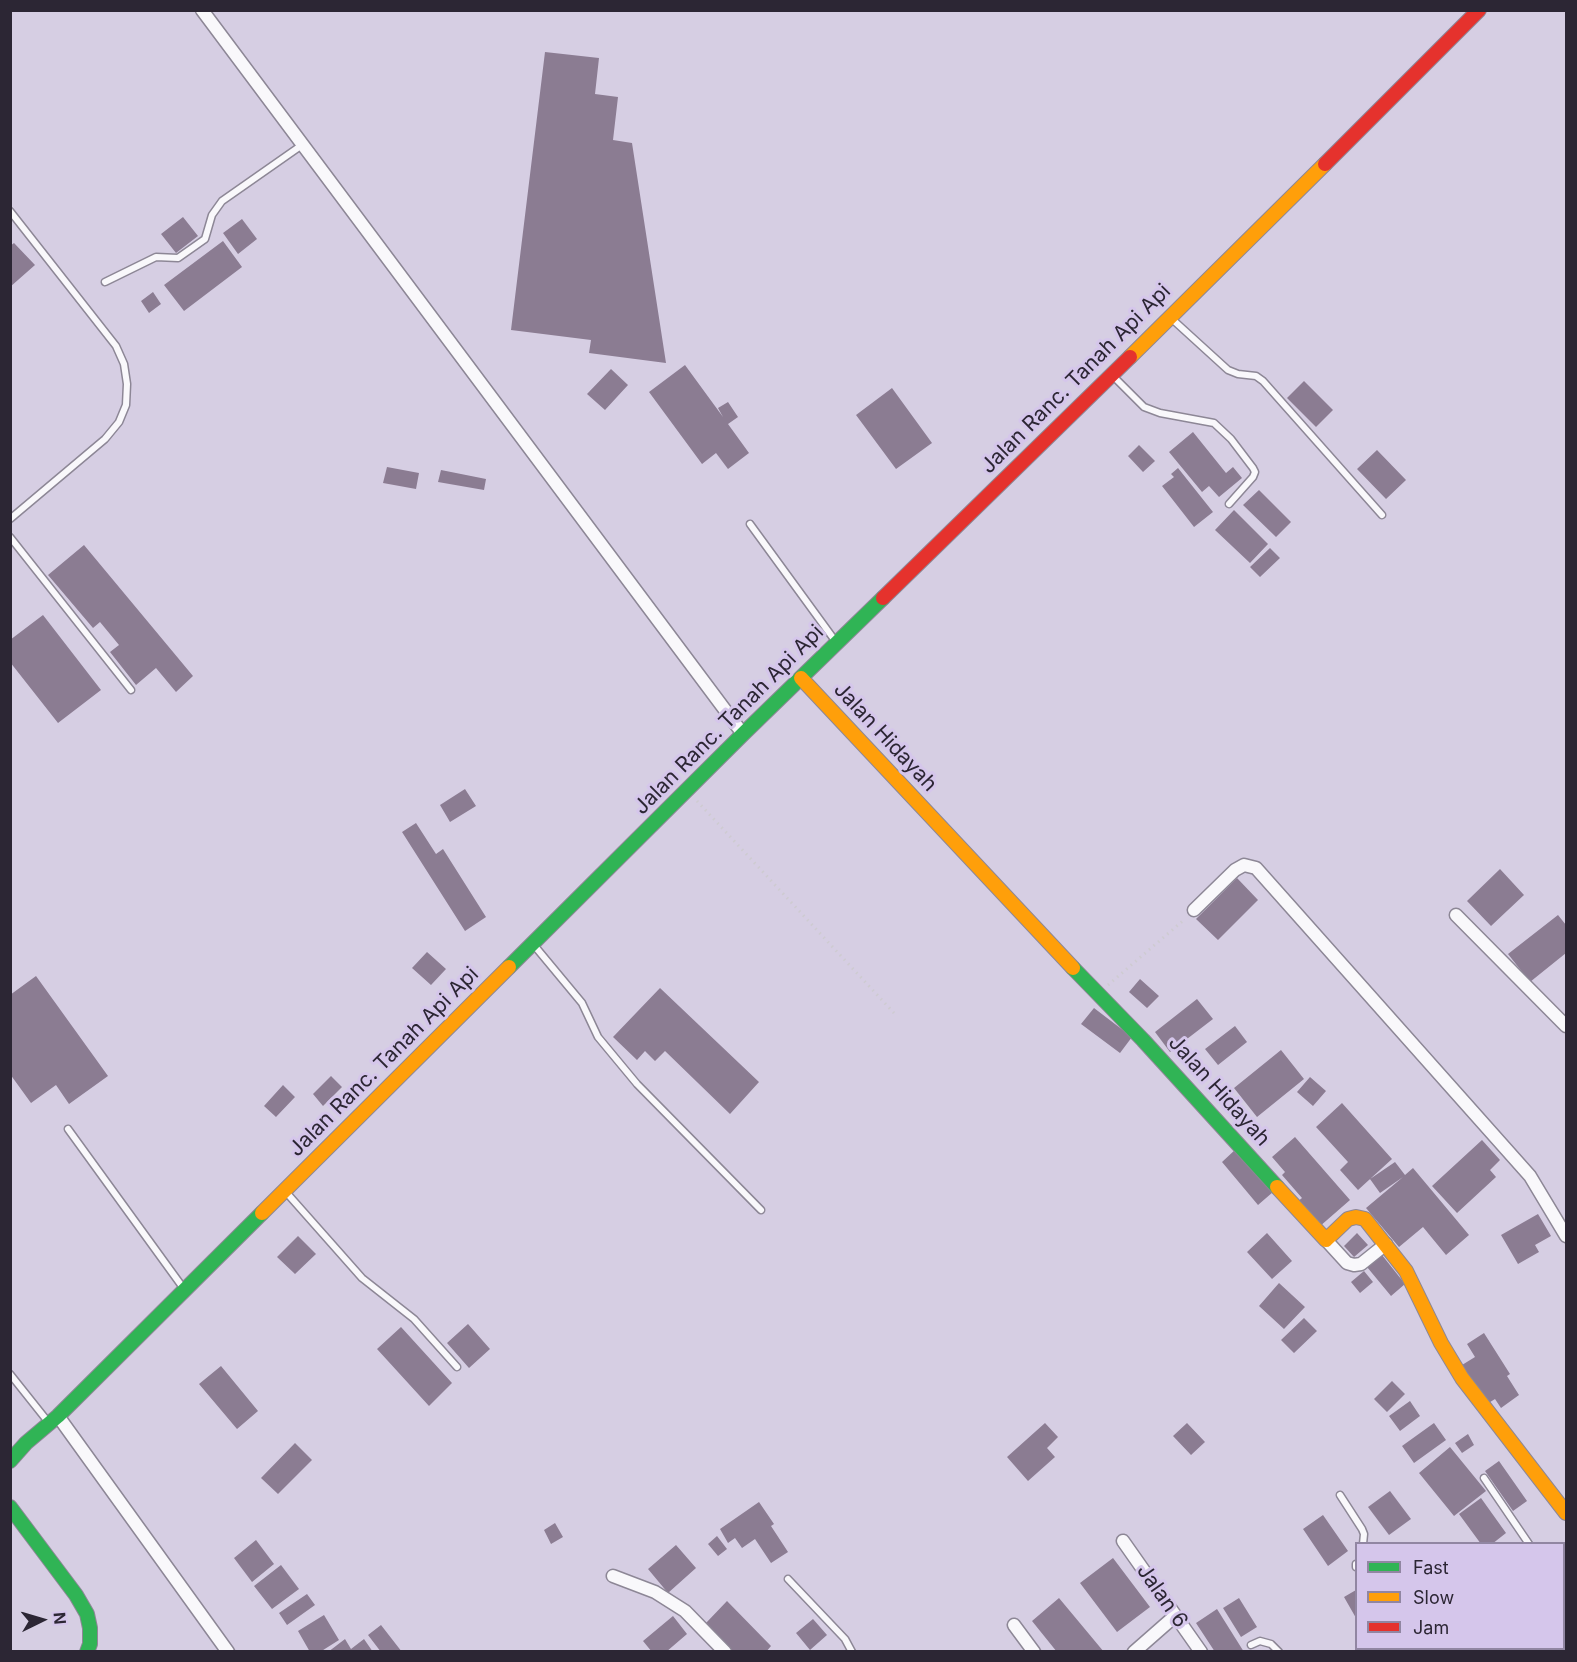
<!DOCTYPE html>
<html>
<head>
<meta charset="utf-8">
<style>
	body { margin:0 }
	#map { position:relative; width:1577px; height:1662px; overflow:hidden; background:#d6cee3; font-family:Inter,sans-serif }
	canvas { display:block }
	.frame { position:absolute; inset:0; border:12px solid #2c2634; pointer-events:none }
	.legend { position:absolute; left:1355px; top:1542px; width:210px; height:108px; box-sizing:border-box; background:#d5c6eb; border:2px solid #9186a2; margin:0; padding:8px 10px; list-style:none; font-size:18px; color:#2c2634 }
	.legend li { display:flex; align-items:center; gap:12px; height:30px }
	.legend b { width:30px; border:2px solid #9186a2 }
	.north { position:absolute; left:12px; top:1590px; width:60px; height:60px; -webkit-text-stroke:4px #d5c6eb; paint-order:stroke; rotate:85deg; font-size:16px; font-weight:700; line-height:24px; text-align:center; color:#2c2634 }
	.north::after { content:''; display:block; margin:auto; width:21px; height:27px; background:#2c2634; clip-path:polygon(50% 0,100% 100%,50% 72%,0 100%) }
</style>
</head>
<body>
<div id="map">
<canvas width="1577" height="1662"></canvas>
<div class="frame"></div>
<ul class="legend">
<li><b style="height:8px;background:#30b455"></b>Fast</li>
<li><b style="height:8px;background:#ff9f0a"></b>Slow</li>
<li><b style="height:8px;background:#e5322d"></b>Jam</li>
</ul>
<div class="north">N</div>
</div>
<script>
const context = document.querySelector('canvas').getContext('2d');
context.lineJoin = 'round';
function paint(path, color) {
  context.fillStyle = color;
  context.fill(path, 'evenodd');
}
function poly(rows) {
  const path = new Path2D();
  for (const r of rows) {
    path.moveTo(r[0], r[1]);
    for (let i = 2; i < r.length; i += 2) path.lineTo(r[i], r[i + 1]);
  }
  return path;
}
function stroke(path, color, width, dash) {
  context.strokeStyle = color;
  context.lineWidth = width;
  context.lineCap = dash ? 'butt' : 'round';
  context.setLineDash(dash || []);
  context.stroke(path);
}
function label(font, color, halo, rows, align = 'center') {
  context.font = font + ' Inter,sans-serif';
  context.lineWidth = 6;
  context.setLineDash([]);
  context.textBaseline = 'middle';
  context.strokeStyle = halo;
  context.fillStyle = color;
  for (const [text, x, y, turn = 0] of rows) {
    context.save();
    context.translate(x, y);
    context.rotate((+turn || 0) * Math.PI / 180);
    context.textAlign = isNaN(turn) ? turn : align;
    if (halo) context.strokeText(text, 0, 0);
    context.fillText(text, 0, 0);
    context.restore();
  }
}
const building = poly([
	[545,52,599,58,595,94,618,97,613,140,632,143,666,363,589,353,591,340,511,330],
	[183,217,198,236,176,253,161,234],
	[242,219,257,239,238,254,223,233],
	[223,241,242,267,184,311,164,285],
	[14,243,35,265,10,287,10,246],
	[153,292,161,304,149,313,141,301],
	[685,365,723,417,718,408,728,402,738,417,728,424,749,453,728,469,716,453,702,464,649,392],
	[611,369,628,385,605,410,587,394],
	[1304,381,1333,410,1316,427,1287,398],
	[892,388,932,443,896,469,856,415],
	[1193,432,1226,473,1233,467,1242,478,1219,497,1209,486,1202,492,1169,452],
	[1139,445,1155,461,1143,472,1128,456],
	[1377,450,1406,480,1386,499,1357,469],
	[387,467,419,473,416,489,383,483],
	[1178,468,1213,512,1194,527,1162,486,1174,477,1171,474],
	[441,470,486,479,484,490,438,482],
	[1259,490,1291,522,1276,537,1243,505],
	[1234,510,1268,544,1250,563,1215,530],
	[84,545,193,676,176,692,156,668,136,685,110,652,119,645,100,622,93,628,48,575],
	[1270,548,1280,558,1260,577,1250,567],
	[43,615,101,690,58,723,10,662,10,640],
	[465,789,476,806,450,822,440,805],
	[416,823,436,854,443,849,486,917,465,931,402,832],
	[1500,869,1524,895,1491,926,1467,901],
	[1237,878,1258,900,1218,940,1196,919],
	[1558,915,1566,925,1566,953,1530,982,1508,954],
	[427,952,446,969,431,985,412,968],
	[36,976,108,1076,69,1104,56,1085,31,1103,10,1074,10,995],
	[1140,979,1159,996,1147,1008,1129,992],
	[660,988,759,1082,730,1114,665,1051,655,1061,645,1051,637,1060,613,1037],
	[1197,999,1213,1019,1170,1052,1155,1032],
	[1094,1008,1132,1037,1120,1053,1081,1024],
	[1235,1026,1247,1042,1218,1065,1205,1049],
	[1281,1050,1304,1079,1257,1117,1234,1088],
	[331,1076,342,1087,323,1106,313,1094],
	[1310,1077,1326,1091,1313,1106,1297,1092],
	[283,1085,295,1097,276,1117,264,1106],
	[1342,1103,1392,1159,1358,1190,1340,1170,1348,1162,1316,1127],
	[1295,1137,1350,1200,1319,1227,1297,1202,1302,1198,1282,1175,1285,1172,1272,1157],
	[1482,1140,1500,1160,1490,1170,1496,1177,1457,1213,1432,1186],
	[1236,1149,1273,1192,1258,1205,1222,1162],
	[1395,1162,1405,1175,1413,1168,1469,1235,1446,1255,1423,1227,1399,1247,1366,1208,1403,1177,1380,1193,1370,1179],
	[1538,1214,1551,1236,1535,1245,1539,1252,1518,1264,1501,1235],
	[1267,1233,1292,1261,1272,1279,1247,1252],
	[1357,1233,1368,1245,1354,1257,1344,1246],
	[298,1236,316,1254,295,1274,277,1257],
	[1382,1255,1405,1284,1391,1296,1367,1267],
	[1364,1271,1373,1282,1360,1293,1351,1282],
	[1279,1283,1305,1307,1284,1329,1259,1306],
	[1304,1318,1317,1331,1294,1353,1281,1340],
	[468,1324,490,1349,469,1368,447,1343],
	[401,1327,452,1383,429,1406,377,1349],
	[1484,1333,1510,1374,1507,1376,1519,1395,1501,1408,1495,1399,1487,1404,1462,1365,1475,1357,1467,1344],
	[221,1366,258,1411,237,1429,199,1384],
	[1392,1381,1405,1394,1387,1412,1374,1399],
	[1410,1401,1420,1416,1400,1431,1389,1416],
	[1045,1423,1058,1437,1047,1448,1055,1457,1028,1481,1007,1457],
	[1187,1423,1205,1442,1191,1455,1173,1436],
	[1434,1423,1446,1440,1414,1463,1402,1446],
	[1468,1434,1474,1445,1462,1453,1455,1443],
	[295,1443,312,1460,278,1494,261,1478],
	[1450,1447,1486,1491,1454,1516,1419,1473],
	[1499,1461,1527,1501,1513,1511,1485,1471],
	[1390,1491,1411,1519,1389,1535,1368,1507],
	[1481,1498,1506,1533,1492,1544,1481,1544,1459,1514],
	[759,1502,774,1524,771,1526,788,1552,771,1563,755,1539,742,1548,735,1538,728,1543,720,1529],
	[1323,1515,1348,1551,1328,1566,1303,1529],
	[555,1523,563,1537,551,1544,544,1530],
	[717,1536,727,1549,718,1556,708,1544],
	[256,1540,274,1564,252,1582,234,1558],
	[676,1545,696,1568,668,1593,648,1569],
	[1113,1558,1150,1607,1117,1632,1080,1583],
	[281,1565,299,1589,272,1609,254,1586],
	[1356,1590,1356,1618,1344,1597],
	[307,1594,315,1605,287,1625,279,1613],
	[1059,1598,1104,1652,1057,1652,1032,1621],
	[1239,1598,1257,1627,1241,1637,1223,1608],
	[727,1601,771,1646,766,1652,734,1652,706,1623],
	[1217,1609,1244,1652,1215,1652,1196,1623],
	[324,1615,339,1640,320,1652,310,1652,298,1631],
	[673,1616,687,1634,666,1652,652,1652,643,1641],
	[813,1619,827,1635,810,1650,796,1633],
	[381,1625,402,1652,381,1652,368,1635],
	[1564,1635,1566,1639,1566,1652,1543,1652,1541,1648,1564,1648],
	[345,1639,351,1649,364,1639,373,1652,328,1652]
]);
const path = poly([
	[697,801,894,1013],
	[1108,985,1185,919]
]);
const lane = poly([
	[10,211,116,346,124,364,127,384,126,405,119,422,105,439,10,519],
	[105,282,156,257,178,258,205,239,212,215,222,201,302,145],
	[1172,319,1228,370,1238,374,1256,376,1263,381,1382,515],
	[1112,375,1144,407,1160,413,1214,423,1231,439,1253,468,1255,472,1253,477,1229,504],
	[750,524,836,642],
	[10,537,131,690],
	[533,944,582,1003,598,1037,637,1084,761,1210],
	[68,1129,184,1289],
	[285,1191,362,1278,414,1319,457,1367],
	[10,1374,49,1423],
	[1484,1478,1529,1544],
	[1340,1495,1362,1529,1364,1534,1363,1544],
	[1356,1564,1356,1567],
	[788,1579,845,1639,852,1652],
	[1251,1645,1260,1641,1271,1644,1279,1652],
	[1408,1648,1411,1652]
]);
const street = poly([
	[202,10,743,734],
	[1194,910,1235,870,1244,865,1256,868,1530,1176,1566,1236],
	[1456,915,1566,1026],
	[1326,1240,1347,1263,1354,1265,1361,1264,1386,1244],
	[58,1416,228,1652],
	[1123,1541,1201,1652],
	[613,1576,655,1592,685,1611,725,1652],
	[1014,1625,1034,1652],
	[1134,1652,1175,1616]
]);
const fast = poly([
	[509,967,743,734,883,598],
	[1073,968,1143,1040,1277,1187],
	[10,1461,26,1443,58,1416,262,1213],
	[10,1507,76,1595,87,1614,90,1628,90,1644,87,1652],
	[1564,1553,1566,1551],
	[1564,1586,1566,1583],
	[1449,1652,1452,1648]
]);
const slow = poly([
	[1130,357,1325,164],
	[801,678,1073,968],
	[1277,1187,1326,1240,1348,1219,1356,1217,1365,1219,1406,1271,1441,1343,1462,1378,1566,1513],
	[262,1213,509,967],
	[1487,1652,1491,1648]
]);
const jam = poly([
	[1325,164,1479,10],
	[883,598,1130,357]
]);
const streetNames = [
	["Jalan Ranc. Tanah Api Api",1076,379,-45],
	["Jalan Ranc. Tanah Api Api",729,720,-45],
	["Jalan Hidayah",885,737,47],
	["Jalan Ranc. Tanah Api Api",384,1062,-45],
	["Jalan Hidayah",1219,1091,48],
	["Jalan 6",1162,1596,55]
];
paint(building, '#8b7c92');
stroke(lane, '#8d8796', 9);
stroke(street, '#8d8796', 15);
stroke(fast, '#8d8796', 16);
stroke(slow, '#8d8796', 16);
stroke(jam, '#8d8796', 16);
stroke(path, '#cecbd1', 3, [1.5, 4.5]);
stroke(lane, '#f9f8fb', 6);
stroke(street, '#f9f8fb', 12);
stroke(fast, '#30b455', 14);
stroke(slow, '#ff9f0a', 14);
stroke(jam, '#e5322d', 14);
label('21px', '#2c2634', '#d5c6eb', streetNames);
</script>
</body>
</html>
